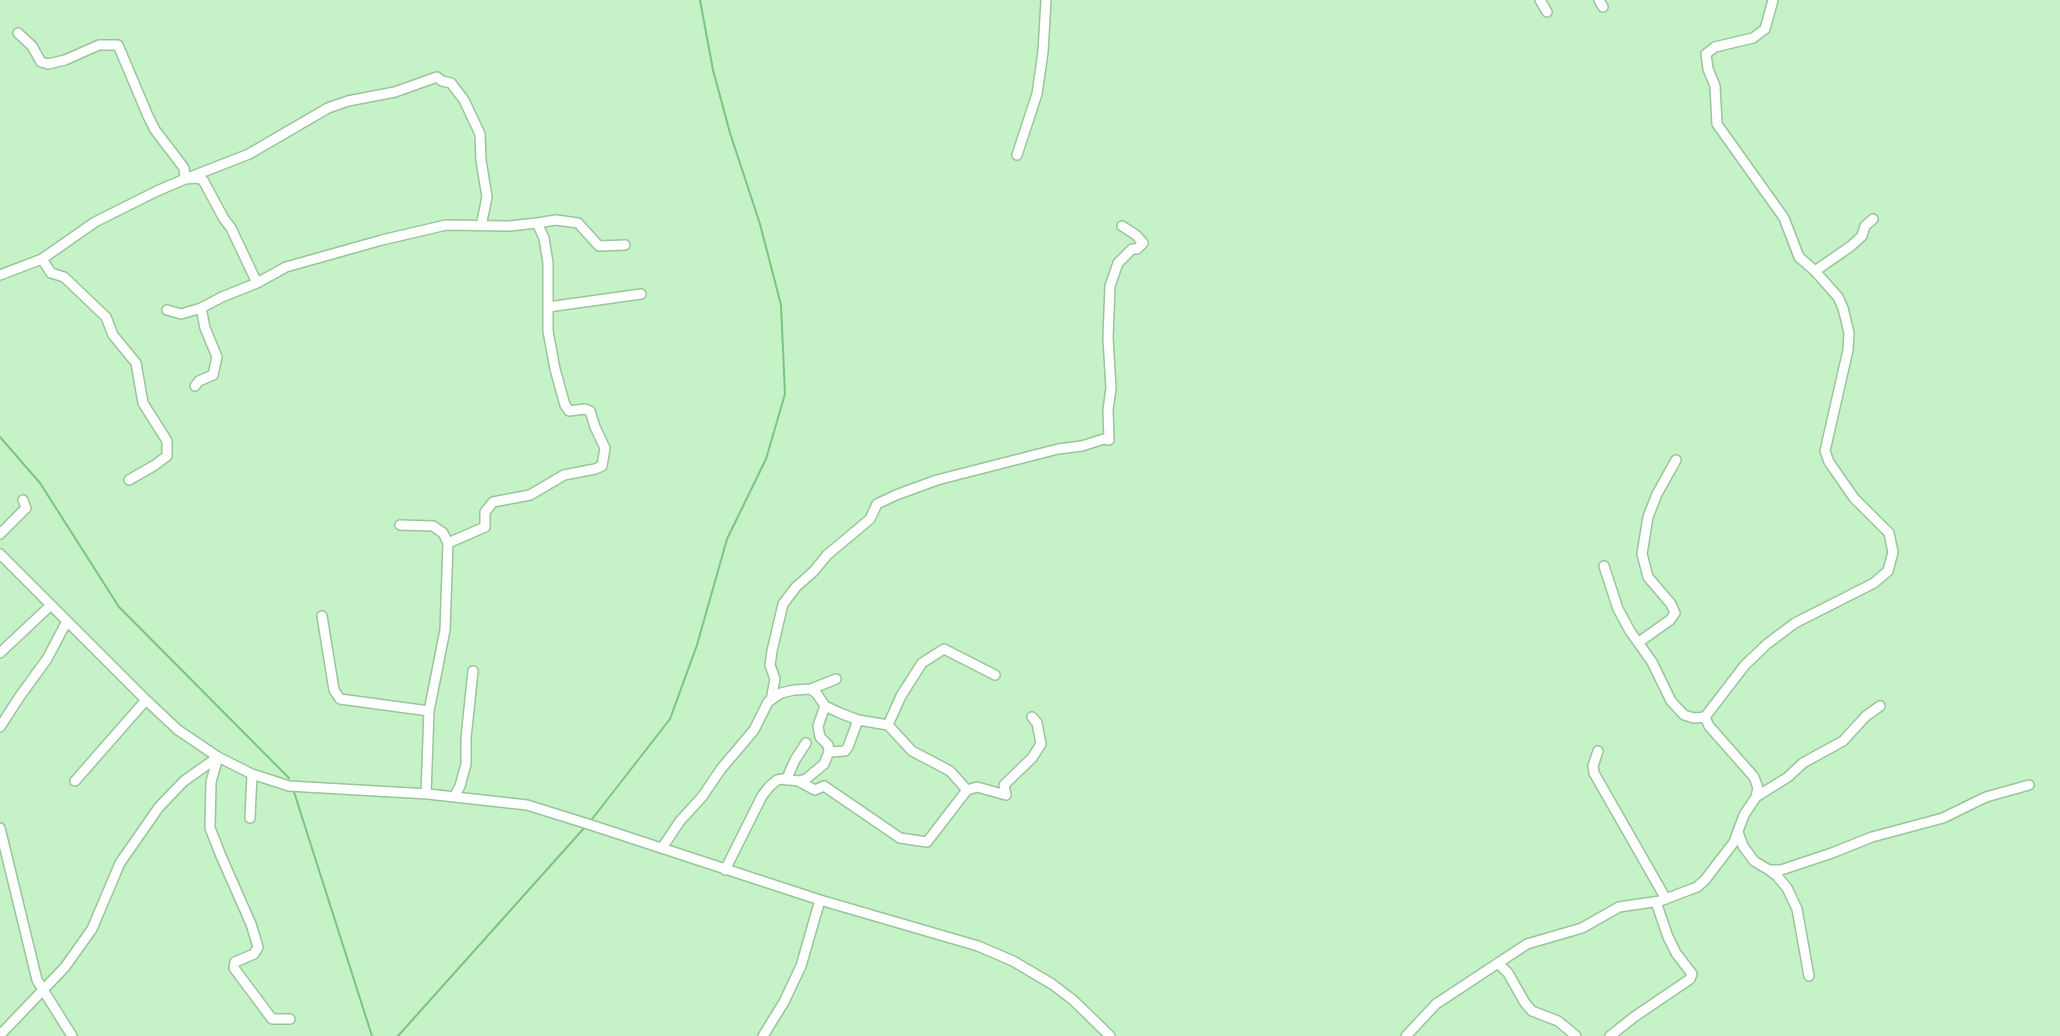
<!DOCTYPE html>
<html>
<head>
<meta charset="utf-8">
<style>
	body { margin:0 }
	canvas { display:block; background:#c5f3c7 }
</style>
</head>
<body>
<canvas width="2060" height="1036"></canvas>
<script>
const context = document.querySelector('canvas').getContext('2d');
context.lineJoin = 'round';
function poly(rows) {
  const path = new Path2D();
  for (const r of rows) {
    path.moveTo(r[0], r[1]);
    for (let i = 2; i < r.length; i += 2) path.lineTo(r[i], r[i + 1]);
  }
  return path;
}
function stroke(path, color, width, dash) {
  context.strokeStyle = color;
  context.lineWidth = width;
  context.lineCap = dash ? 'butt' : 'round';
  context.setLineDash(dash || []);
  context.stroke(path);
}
const stream = poly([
	[0,437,40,483,119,607,289,778],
	[294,792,372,1036],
	[589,823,670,719,697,645,727,539,766,459,785,394,781,305,760,224,730,133,713,70,700,0],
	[398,1036,585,827]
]);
const minor = poly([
	[1540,0,1547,12],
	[1599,0,1603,7],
	[1773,0,1765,29,1753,38,1715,47,1706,54,1708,69,1715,86,1717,124,1784,218,1799,257,1815,271],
	[18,33,32,46,41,62,48,64,65,60,99,45,118,45,148,116,155,130,184,168,185,179,249,154,328,108,348,101,395,92,437,77,442,81,451,83,464,100,480,134,481,160,487,197,481,226],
	[1017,155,1037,94,1043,52,1046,0],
	[537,223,556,220,578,223,599,246,625,245],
	[42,259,51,273,64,277,106,317,113,335,136,363,143,403,167,441,167,456,155,465,129,480],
	[0,275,42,259,95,222,157,191,185,179,197,178,203,180,224,219,231,228,257,283,222,297,201,308,181,314,167,310],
	[257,283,286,267,382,240,446,225,509,226,537,223,544,238,548,263,548,331,555,369,565,405,569,411,585,409,590,411,595,427,605,448,602,466,595,469,564,475,530,495,493,502,485,512,485,527,448,543],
	[548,307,641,294],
	[195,386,199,381,213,375,217,357,205,328,201,308],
	[400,525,433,526,443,533,448,543,445,630,429,711,426,794],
	[0,534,26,508,23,500],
	[0,554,146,700,178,730,218,757,252,774,289,786,428,794,527,805,588,824,820,900,978,946,1013,961,1052,984,1073,1000,1110,1036],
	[1604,566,1618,609,1630,631,1652,662,1671,701,1684,715,1694,718,1705,717,1745,665,1767,644,1795,623,1874,583,1888,571,1893,552,1889,533,1854,498,1829,462,1825,451,1848,350,1849,333,1843,308,1838,297,1815,271,1851,246,1862,236,1865,226,1873,219],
	[322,616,334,690,340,699,429,711],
	[1639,642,1670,620,1675,613,1671,604,1648,577,1642,554,1648,517,1657,494,1676,460],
	[0,653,51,605],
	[811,689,817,694,825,706,840,713,858,720,888,725,912,751,950,771,967,790],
	[771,700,775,679,770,665,772,651,783,604,796,587,814,571,827,555,870,519,877,504,896,495,937,480,1058,449,1082,446,1104,439,1109,440,1108,410,1111,388,1108,338,1110,286,1118,263,1132,249,1137,249,1143,243,1136,235,1122,226],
	[888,725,901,696,922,663,944,649,995,675],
	[0,727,20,696,47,659,67,621],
	[1598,751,1593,766,1594,773,1666,899],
	[829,752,845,751,848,747,858,720],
	[218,757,211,782,210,828,221,856,251,924,258,947,254,954,235,962,234,968,272,1019,290,1019],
	[786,780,795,760,806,743],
	[75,781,146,700],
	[798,781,815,790,824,786,900,838,927,842,967,790,977,787,1006,795,1004,785,1032,758,1041,744,1037,723,1032,717],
	[454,797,460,786,466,764,466,738,473,671],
	[1756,797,1788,777,1803,763,1843,741,1866,716,1880,706],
	[250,818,252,774],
	[0,828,37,980,72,1036],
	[1738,832,1743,846,1754,861,1769,870,1781,870,1832,853,1872,837,1943,818,1986,797,2029,785],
	[662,848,680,821,702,797,721,769,754,730,768,702,781,693,794,690,811,689,836,679],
	[725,870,762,796,769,787,777,780,782,779,798,781,806,779,824,764,829,752,828,745,820,737,818,726,825,706],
	[1769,870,1777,876,1787,888,1797,909,1809,976],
	[1498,963,1508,973,1525,1003,1532,1011,1558,1021,1576,1036],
	[0,1035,65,967,92,929,120,863,159,807,184,781,218,757],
	[763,1036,784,1002,801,966,820,900],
	[1406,1036,1436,1004,1527,944,1582,928,1619,907,1660,901,1697,887,1705,880,1734,842,1744,815,1756,797,1758,788,1754,777,1709,726,1705,717],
	[1610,1036,1634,1017,1690,979,1692,974,1676,953,1668,937,1657,905,1660,901]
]);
stroke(stream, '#7ac580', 2);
stroke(minor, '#98c59b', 12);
stroke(minor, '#fff', 9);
</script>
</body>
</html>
